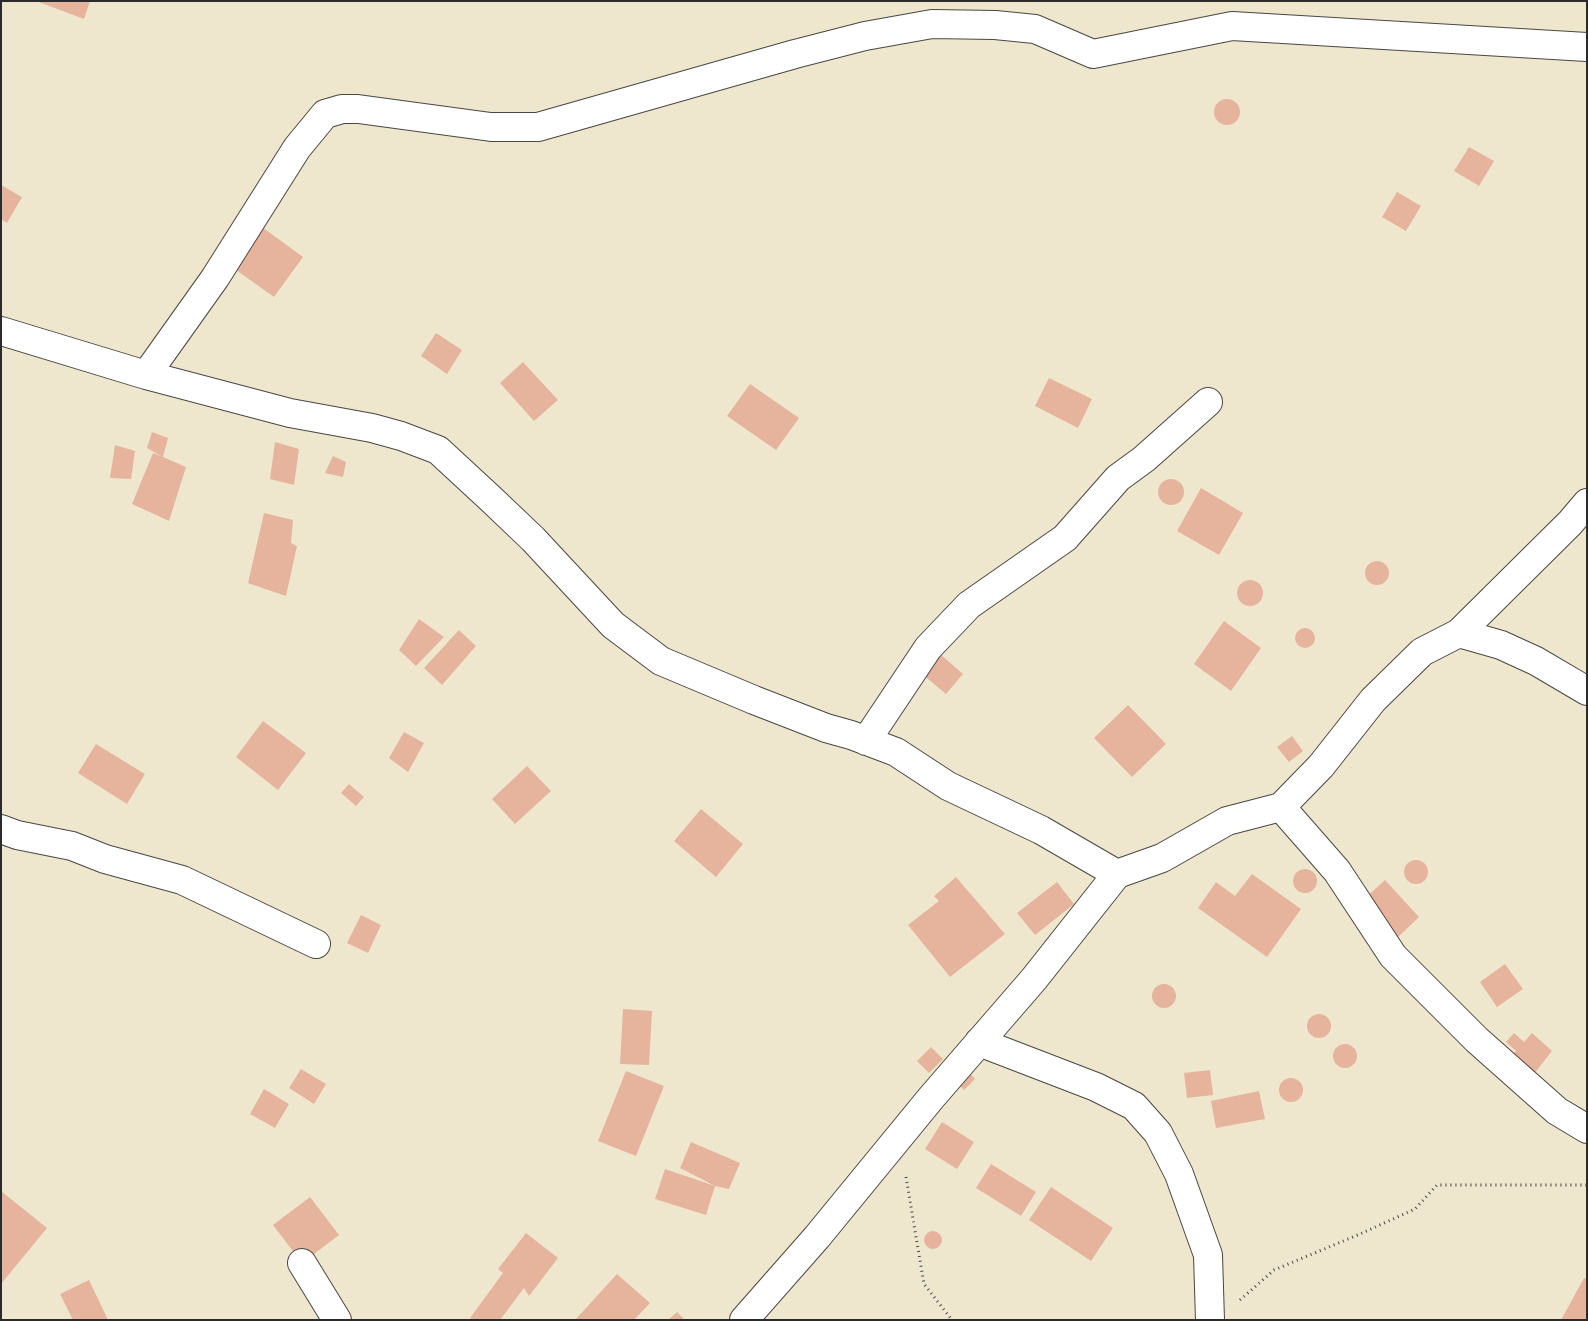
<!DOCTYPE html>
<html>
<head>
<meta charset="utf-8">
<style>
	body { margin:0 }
	#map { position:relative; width:1588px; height:1321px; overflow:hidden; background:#eee7ce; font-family:"Libre Caslon Text",serif }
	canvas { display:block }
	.frame { position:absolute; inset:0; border:2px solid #2b2b2b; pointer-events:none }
</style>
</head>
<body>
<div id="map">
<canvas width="1588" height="1321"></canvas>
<div class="frame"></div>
</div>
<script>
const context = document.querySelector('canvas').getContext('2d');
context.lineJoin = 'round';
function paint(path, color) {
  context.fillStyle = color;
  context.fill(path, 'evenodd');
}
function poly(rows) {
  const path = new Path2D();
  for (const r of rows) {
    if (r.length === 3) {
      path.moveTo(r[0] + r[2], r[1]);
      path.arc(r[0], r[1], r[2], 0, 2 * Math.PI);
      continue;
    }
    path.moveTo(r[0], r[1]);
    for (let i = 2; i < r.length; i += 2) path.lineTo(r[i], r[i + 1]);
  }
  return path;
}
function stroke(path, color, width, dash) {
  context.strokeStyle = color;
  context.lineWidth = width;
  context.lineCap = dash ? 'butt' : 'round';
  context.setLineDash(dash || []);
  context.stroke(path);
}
const building = poly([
	[36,1,90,1,84,19],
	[1227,112,13],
	[1469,147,1494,161,1479,186,1454,171],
	[1,185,22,197,7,223,1,219],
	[1397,192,1421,206,1406,231,1382,217],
	[262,227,303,257,274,297,232,267],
	[436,333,462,350,447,374,421,356],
	[523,362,558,400,534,421,500,383],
	[1049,378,1092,399,1078,428,1035,406],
	[750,384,799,418,776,450,727,416],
	[152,432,168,438,163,457,186,467,169,521,132,504,153,453,163,457,147,448],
	[275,442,299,449,294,485,270,479],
	[115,445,135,451,131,479,110,478],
	[333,456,346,462,343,477,325,473],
	[1171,492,13],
	[1201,488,1243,513,1219,555,1177,531],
	[264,513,293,520,291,543,297,546,286,596,248,583],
	[1377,573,12],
	[1250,593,13],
	[419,619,444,637,416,666,399,650],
	[1224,621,1261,648,1231,691,1194,664],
	[1305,638,10],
	[459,630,476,646,442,685,424,668],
	[939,653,963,674,946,694,922,674],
	[1128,705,1166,744,1132,777,1094,738],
	[263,721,306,753,278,790,236,757],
	[404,732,424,743,408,772,389,758],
	[1292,736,1303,751,1289,762,1277,747],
	[96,744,145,774,127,804,78,773],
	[527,766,551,791,515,824,492,799],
	[349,784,364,797,356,806,341,793],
	[701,809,743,844,716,877,674,841],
	[1416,872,12],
	[1305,881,12],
	[1252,874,1301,909,1267,957,1198,908,1216,882,1235,896],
	[956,877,1005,934,950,977,908,925,939,901,934,896],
	[1385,880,1419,917,1397,938,1362,901],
	[1057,882,1074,904,1035,935,1017,913],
	[361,915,381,925,368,953,347,943],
	[1505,964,1523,989,1497,1007,1480,982],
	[1164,996,12],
	[623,1009,652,1011,649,1065,620,1064],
	[1319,1026,12],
	[1514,1033,1524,1042,1532,1033,1552,1051,1534,1074,1512,1055,1516,1051,1506,1042],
	[1345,1056,12],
	[931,1047,943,1059,929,1073,917,1061],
	[966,1068,975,1079,964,1090,953,1079],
	[301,1069,326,1084,314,1104,289,1088],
	[1210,1070,1213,1095,1187,1098,1184,1073],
	[626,1071,664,1086,636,1156,598,1141],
	[1291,1090,12],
	[264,1089,289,1104,275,1128,250,1114],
	[1259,1091,1265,1119,1216,1128,1211,1101],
	[942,1122,974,1142,957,1169,925,1149],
	[691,1142,740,1163,729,1189,715,1186,706,1215,655,1199,665,1169,715,1186,680,1168],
	[991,1164,1036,1192,1021,1216,976,1188],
	[1051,1187,1113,1228,1091,1261,1029,1220],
	[1,1191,47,1228,1,1284],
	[310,1197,339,1235,302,1263,273,1225],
	[933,1240,9],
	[526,1233,558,1258,529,1296,524,1288,500,1320,473,1320,470,1318,503,1273,498,1269],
	[617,1274,650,1303,634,1320,575,1320],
	[1584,1278,1587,1279,1587,1320,1561,1320],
	[89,1280,108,1320,73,1320,60,1294],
	[677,1312,685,1320,668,1320]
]);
const path = poly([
	[906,1177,924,1284,952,1320],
	[1240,1300,1274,1270,1360,1234,1415,1209,1437,1185,1587,1185]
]);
const street = poly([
	[1,331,146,375,290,413,372,428,401,436,438,450,491,499,533,539,613,625,661,661,754,700,826,728,851,735,896,752,948,786,1041,830,1117,874,1162,858,1227,821,1281,807,1321,766,1373,700,1422,652,1459,633,1501,645,1536,661,1587,691],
	[146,375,215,278,297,148,325,114,342,109,358,109,491,127,538,127,795,54,865,36,932,24,995,25,1035,29,1093,54,1232,26,1587,47],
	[1459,633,1570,523,1587,503],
	[866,741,928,648,969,605,1065,538,1118,478,1144,459,1208,402],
	[1281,807,1337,871,1393,956,1477,1040,1557,1111,1587,1129],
	[1,829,17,835,72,846,105,859,182,880,316,944],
	[979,1042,1096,1087,1134,1106,1158,1133,1179,1174,1208,1255,1210,1320],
	[302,1263,337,1320],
	[744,1320,817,1237,931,1098,1034,979,1117,874]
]);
paint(building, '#e6b49d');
stroke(street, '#484743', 30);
stroke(path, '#484743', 3, [1, 4]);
stroke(street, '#fff', 28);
</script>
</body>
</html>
